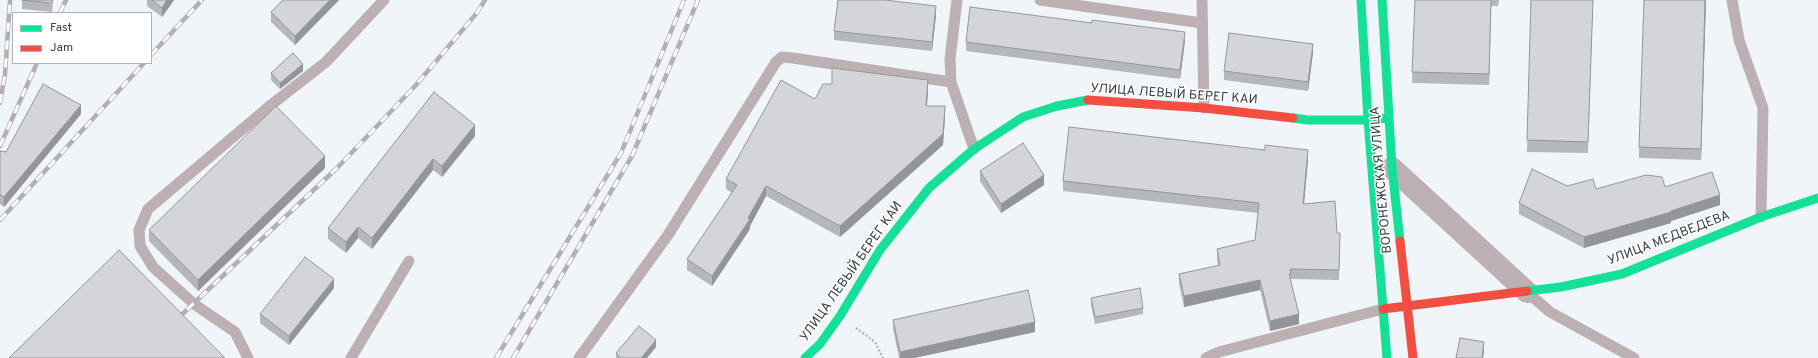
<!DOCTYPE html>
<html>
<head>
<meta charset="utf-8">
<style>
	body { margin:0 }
	#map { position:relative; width:1818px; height:358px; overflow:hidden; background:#f0f5f9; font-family:Overpass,sans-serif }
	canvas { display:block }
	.legend { position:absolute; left:12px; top:12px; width:140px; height:52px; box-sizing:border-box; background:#fff; border:1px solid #b0b2b3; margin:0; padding:5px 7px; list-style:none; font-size:12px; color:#3a3e41 }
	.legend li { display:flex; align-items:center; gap:8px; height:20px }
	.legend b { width:20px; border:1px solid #b0b2b3 }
</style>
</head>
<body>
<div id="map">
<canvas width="1818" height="358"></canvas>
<ul class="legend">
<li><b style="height:5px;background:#16e098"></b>Fast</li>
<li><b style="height:5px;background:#f24e42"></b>Jam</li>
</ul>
</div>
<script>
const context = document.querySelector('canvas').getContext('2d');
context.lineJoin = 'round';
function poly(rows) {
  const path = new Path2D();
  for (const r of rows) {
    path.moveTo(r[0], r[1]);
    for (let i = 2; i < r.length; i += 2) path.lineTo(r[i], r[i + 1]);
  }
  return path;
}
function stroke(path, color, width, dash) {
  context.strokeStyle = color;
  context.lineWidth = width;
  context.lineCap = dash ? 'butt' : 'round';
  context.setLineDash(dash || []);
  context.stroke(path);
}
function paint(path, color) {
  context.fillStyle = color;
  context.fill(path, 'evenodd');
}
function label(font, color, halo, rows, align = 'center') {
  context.font = font + ' Overpass,sans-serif';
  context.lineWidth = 3;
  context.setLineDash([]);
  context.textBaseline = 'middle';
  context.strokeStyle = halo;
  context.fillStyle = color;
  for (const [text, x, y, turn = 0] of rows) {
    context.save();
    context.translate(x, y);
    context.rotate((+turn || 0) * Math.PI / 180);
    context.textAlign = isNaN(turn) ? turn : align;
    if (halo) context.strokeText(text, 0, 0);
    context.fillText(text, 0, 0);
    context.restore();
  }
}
const path = poly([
	[856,328,875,342,883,358]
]);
const lane = poly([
	[957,0,950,59,951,82,974,149],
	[1040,0,1202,23],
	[1202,0,1204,108],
	[1732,0,1739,40,1763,108,1761,217],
	[1527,292,1550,312,1634,358],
	[248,358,235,332,194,304,153,267,140,246,139,230,148,209,271,105,326,62,384,0],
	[351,358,409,261],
	[579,358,668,235,776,62,782,57,793,58,951,82],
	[1206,358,1219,352,1383,309]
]);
const street = poly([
	[1392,168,1527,292]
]);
const fast = poly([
	[1361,0,1368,120,1387,358],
	[1382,0,1392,168,1400,241],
	[1293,118,1308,120,1368,120,1387,118],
	[1527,291,1561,287,1622,274,1761,217,1818,198],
	[805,358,820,344,840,316,880,250,929,188,974,149,1023,117,1057,106,1088,100]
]);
const jam = poly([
	[1088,100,1204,108,1293,118],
	[1400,241,1413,358],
	[1383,309,1527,291]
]);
const rail = poly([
	[60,13,66,0],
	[151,55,202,0],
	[0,103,5,74,10,0],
	[0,146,37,63],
	[0,220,144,63],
	[174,322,338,167,416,85,476,14,485,0],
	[496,358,621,153,684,0],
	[513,358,632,156,698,0]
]);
const wall = poly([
	[22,0,53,0,52,12,22,9],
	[147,0,174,0,162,17,147,6],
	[283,0,339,0,295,45,271,22,271,12],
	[1415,0,1499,0,1498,6,1491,6,1489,85,1412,83],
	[1531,0,1593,0,1588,153,1527,152],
	[1706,0,1701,160,1639,158,1639,147],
	[936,15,932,51,834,40,834,31],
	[1185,41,1180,79,966,51,966,42],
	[1313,53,1308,91,1224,80,1224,71],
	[303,71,280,89,271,80,271,73],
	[928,91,927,106,945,117,943,145,840,237,766,196,750,226,750,229,712,286,687,270,687,259,732,193,726,189,726,179,815,99],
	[434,92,475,136,442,177,433,170,372,249,358,238,346,253,328,239,328,228],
	[81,114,4,207,0,204,0,151,6,152],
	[1265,150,1308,160,1304,204,1337,233,1340,233,1339,280,1291,279,1299,324,1270,331,1260,290,1184,307,1179,284,1179,274,1218,266,1217,259,1217,249,1255,240,1258,213,1063,191,1063,181],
	[325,168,198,291,149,241,149,230],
	[980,171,1044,185,1001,213,980,181],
	[1567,186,1596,189,1665,187,1720,205,1671,221,1671,223,1584,248,1519,214,1519,203],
	[334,288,289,345,260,323,260,314],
	[1091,298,1143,308,1143,314,1095,324,1091,305],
	[893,320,1035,332,914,358,899,358,893,329],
	[656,347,647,358,616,358,616,353]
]);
const shadedWall = poly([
	[167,0,174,0,162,17,162,8],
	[330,0,339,0,295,45,295,36],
	[1491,0,1491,6,1489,85,1489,74],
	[1705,0,1706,0,1701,160,1701,149],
	[936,6,936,15,932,51,932,42],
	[1185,32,1185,41,1180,79,1180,70],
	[1313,44,1313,53,1308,91,1308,82],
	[303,64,303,71,280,89,280,83],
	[928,80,928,91,926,117,926,106],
	[81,105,81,114,4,207,4,197],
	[945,106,945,117,943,145,840,237,840,226],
	[475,125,475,136,442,177,442,166],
	[1308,150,1308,160,1303,214,1303,204],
	[325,156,325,168,198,291,198,280],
	[433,159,433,170,372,249,372,238],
	[1044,175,1044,185,1001,213,1001,204],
	[766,186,766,196,750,226,750,229,712,286,712,276,748,218],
	[1720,195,1720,205,1671,221,1671,223,1584,248,1584,237,1671,211],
	[358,227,358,238,346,253,346,242],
	[334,279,334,288,289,345,289,336],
	[1260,280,1260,290,1184,307,1184,296],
	[1299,314,1299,324,1270,331,1270,321],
	[1035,322,1035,332,914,358,900,358,900,352],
	[656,340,656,347,647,358,641,358],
	[1484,342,1484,352,1483,358,1482,358]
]);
const building = poly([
	[22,0,53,0,52,3,22,0],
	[152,0,167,0,162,8,152,0],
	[283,0,330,0,295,36,271,12,283,0],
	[838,0,885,0,936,6,932,42,834,31,838,0],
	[1415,0,1491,0,1489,74,1412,72,1415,0],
	[1531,0,1593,0,1588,142,1527,140,1531,0],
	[1644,0,1705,0,1701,149,1639,147,1644,0],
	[970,7,1092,23,1092,20,1185,32,1180,70,966,42,970,7],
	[1229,33,1313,44,1308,82,1224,71,1229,33],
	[293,53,303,64,280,83,271,73,293,53],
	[832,68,928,80,926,106,945,106,943,134,840,226,766,186,748,218,750,219,712,276,687,259,737,185,726,179,781,80,815,99,823,84,832,84,832,68],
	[43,84,81,105,4,197,0,195,0,151,6,152,43,84],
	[434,92,475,125,442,166,433,159,372,238,358,227,346,242,328,228,434,92],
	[276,106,325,156,198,280,149,230,276,106],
	[1069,127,1265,150,1265,145,1308,150,1303,204,1335,201,1337,233,1340,233,1339,270,1290,269,1291,274,1289,274,1299,314,1270,321,1260,280,1184,296,1179,274,1220,265,1217,249,1255,240,1259,203,1063,181,1069,127],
	[1023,143,1044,175,1001,204,980,171,1023,143],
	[1532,169,1567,186,1593,179,1596,189,1646,175,1662,177,1665,187,1712,172,1720,195,1671,211,1671,212,1584,237,1519,203,1532,169],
	[119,250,225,358,9,358,119,250],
	[305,257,334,279,289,336,260,314,305,257],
	[1140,288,1143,308,1095,317,1091,298,1140,288],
	[1028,290,1035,322,900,352,893,320,1028,290],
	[639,326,656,340,641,358,621,358,616,353,639,326],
	[1460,338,1484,342,1482,358,1456,358,1460,338]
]);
const streetNames = [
	["УЛИЦА ЛЕВЫЙ БЕРЕГ КАИ",1174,95,4],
	["ВОРОНЕЖСКАЯ УЛИЦА",1382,180,-95],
	["УЛИЦА МЕДВЕДЕВА",1669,239,-21],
	["УЛИЦА ЛЕВЫЙ БЕРЕГ КАИ",852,272,-55]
];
stroke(path, '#b9b4b8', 2.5, [2, 2]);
stroke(lane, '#bcb0b3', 11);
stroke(street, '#bcb0b3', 22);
stroke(fast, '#16e098', 9);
stroke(jam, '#f24e42', 9);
stroke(rail, '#b5aeb2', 4.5);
stroke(rail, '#fff', 3, [9]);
paint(wall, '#b5b7bb');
paint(shadedWall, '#949598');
paint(building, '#d3d5d9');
stroke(building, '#949598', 1);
label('13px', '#3a3e41', '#fff', streetNames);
</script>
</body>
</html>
